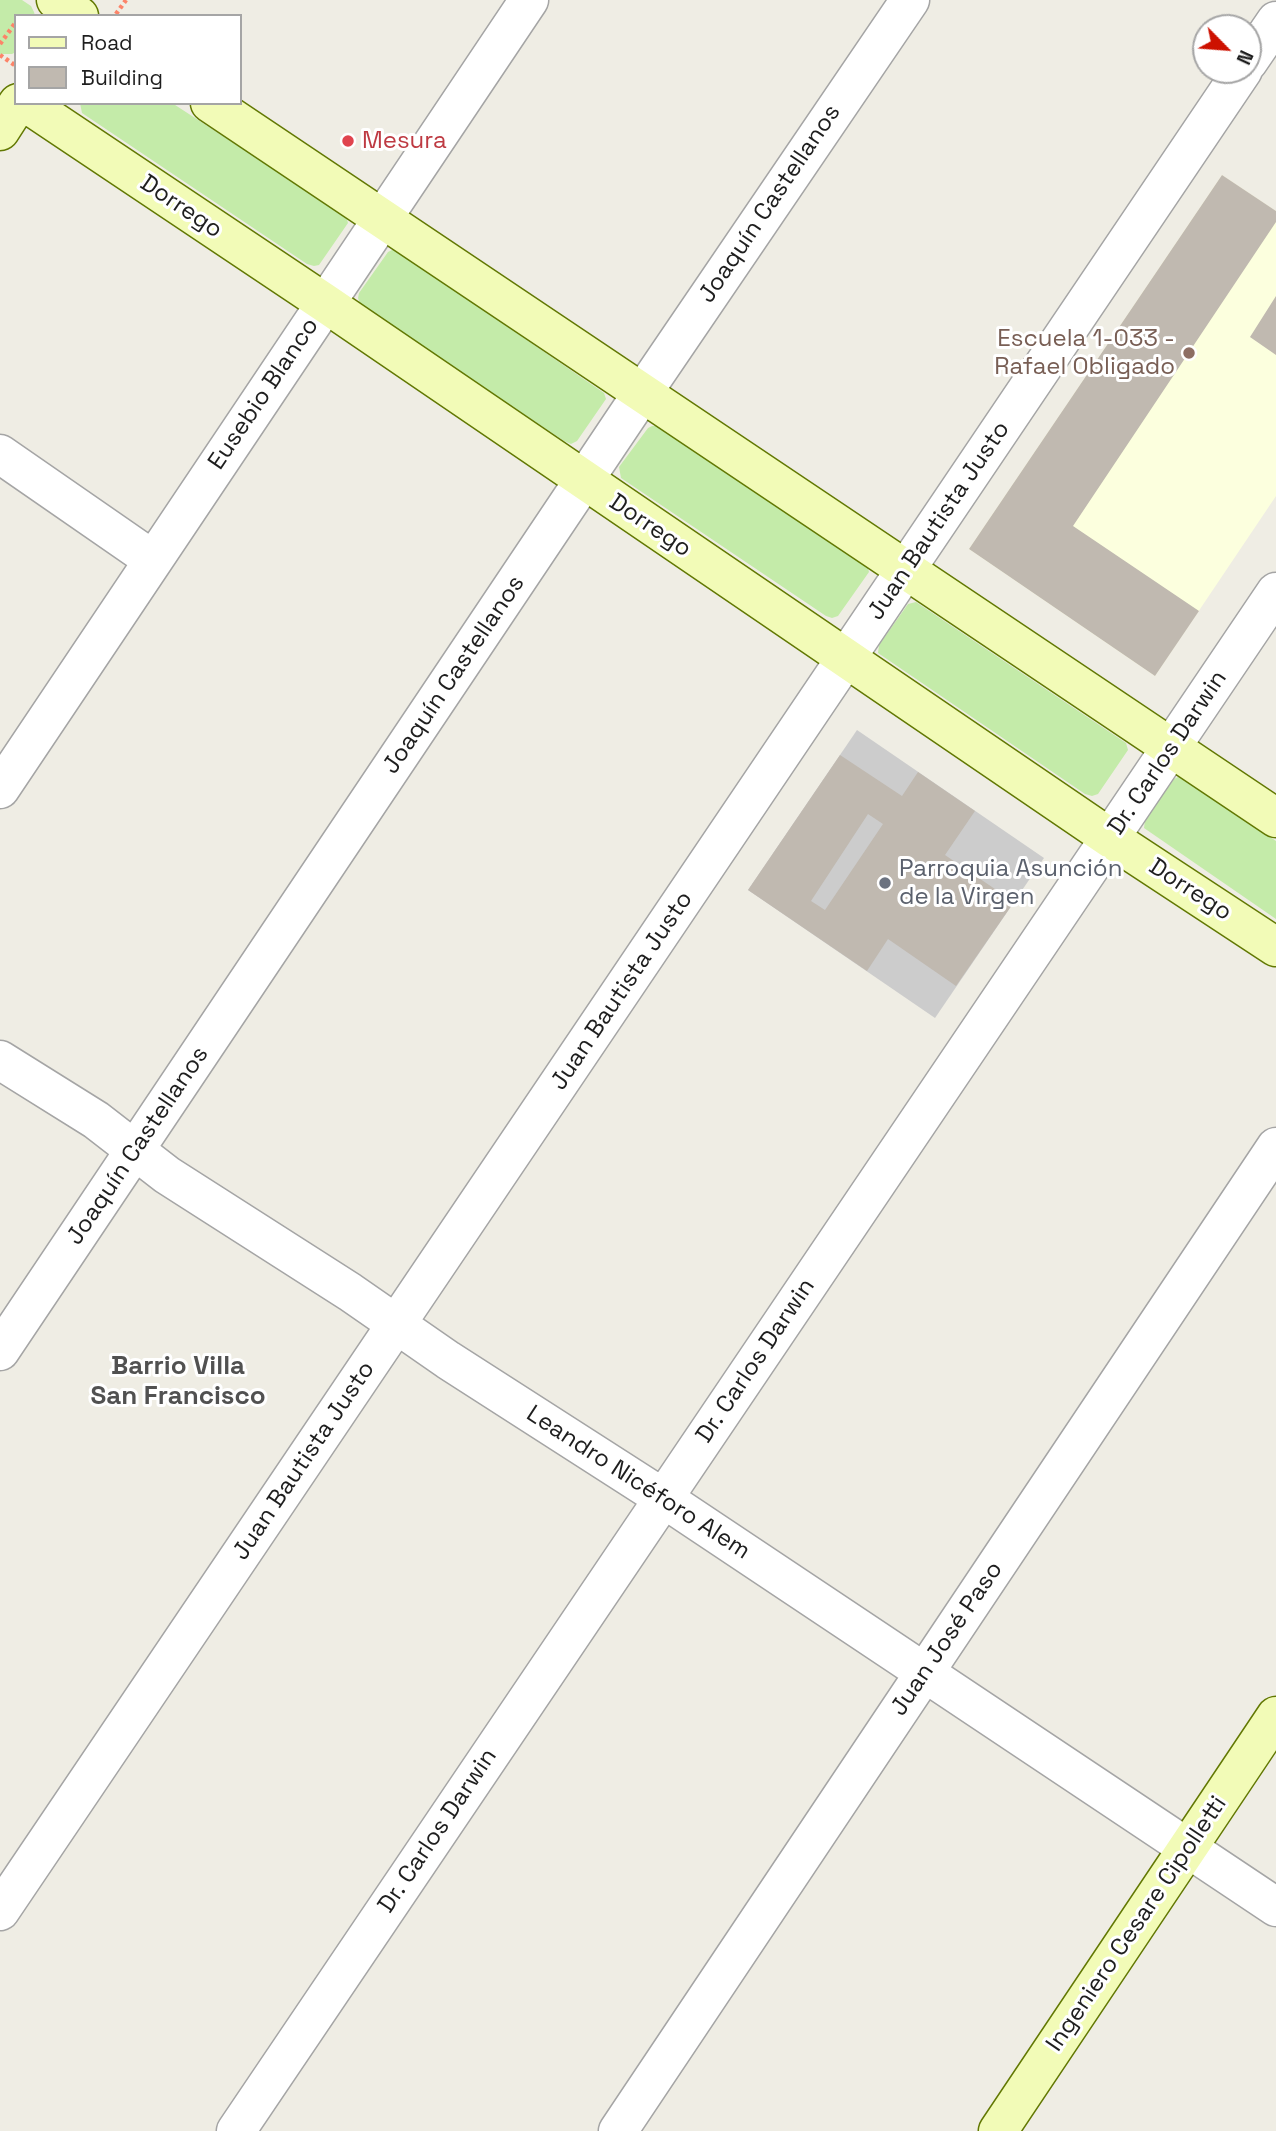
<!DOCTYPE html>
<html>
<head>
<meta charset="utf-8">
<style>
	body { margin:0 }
	#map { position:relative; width:1276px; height:2131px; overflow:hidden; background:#efede4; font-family:"Space Grotesk",sans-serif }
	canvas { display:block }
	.legend { position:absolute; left:14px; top:14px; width:228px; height:91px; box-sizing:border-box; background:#fff; border:2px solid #a5a5a5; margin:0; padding:9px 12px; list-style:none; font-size:21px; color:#1e1e1e }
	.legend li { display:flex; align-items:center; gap:14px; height:35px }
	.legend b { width:35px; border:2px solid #a5a5a5 }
	.north { position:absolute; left:1192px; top:14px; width:70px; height:70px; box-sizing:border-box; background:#fff; border:2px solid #a5a5a5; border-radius:50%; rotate:115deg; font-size:19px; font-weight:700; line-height:28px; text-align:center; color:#1e1e1e }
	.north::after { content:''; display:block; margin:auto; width:24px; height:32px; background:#cd1100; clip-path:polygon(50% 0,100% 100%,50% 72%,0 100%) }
</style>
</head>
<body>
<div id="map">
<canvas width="1276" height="2131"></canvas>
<ul class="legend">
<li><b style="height:9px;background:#f2fbb7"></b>Road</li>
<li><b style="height:19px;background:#c0b9b0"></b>Building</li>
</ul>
<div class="north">N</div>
</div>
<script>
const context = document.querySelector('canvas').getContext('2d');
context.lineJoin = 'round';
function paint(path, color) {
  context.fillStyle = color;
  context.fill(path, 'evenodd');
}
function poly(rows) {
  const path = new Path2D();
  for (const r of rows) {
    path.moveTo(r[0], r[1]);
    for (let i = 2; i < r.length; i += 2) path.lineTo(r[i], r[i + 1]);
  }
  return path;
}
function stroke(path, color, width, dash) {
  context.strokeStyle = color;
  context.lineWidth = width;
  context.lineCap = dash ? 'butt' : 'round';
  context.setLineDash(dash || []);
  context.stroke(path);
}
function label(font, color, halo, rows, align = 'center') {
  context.font = font + ' "Space Grotesk",sans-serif';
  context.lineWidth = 6;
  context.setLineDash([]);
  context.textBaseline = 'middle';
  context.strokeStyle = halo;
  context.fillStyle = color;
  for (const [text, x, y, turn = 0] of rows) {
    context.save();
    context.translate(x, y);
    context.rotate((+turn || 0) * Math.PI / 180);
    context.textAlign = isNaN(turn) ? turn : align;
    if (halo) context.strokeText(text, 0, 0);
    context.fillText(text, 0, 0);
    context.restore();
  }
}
const education = poly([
	[1222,175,1276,211,1276,496,1155,676,969,549]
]);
const religious = poly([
	[857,730,1044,858,935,1018,748,890]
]);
const grass = poly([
	[0,0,22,0,31,6,34,12,35,16,16,16,16,52,12,54,0,54],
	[80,103,172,103,346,216,348,223,319,265,314,266,307,264,82,113],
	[392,250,396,250,604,393,606,399,577,441,571,444,564,441,360,304,358,298,359,293,388,252],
	[652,426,656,426,867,565,869,572,838,616,832,618,826,616,621,478,619,467,648,428],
	[916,602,1126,743,1128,750,1098,794,1092,796,1085,794,878,653,879,645,908,604],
	[1178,777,1182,777,1276,841,1276,919,1144,828,1145,820,1174,779]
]);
const building = poly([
	[1222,175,1276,211,1276,222,1073,526,1199,611,1155,676,969,549],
	[1276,296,1276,355,1250,337],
	[840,755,902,796,918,772,975,811,945,855,1014,902,956,986,888,939,867,971,748,890],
	[868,814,883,824,825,910,811,901]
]);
const path = poly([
	[116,14,126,0],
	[0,44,16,22],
	[0,55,16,66]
]);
const street = poly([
	[1248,62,1276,21],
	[0,454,153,560],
	[0,789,529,0],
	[0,1060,96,1120,167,1175,350,1292,448,1360,663,1498,1276,1907],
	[0,1351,631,410,910,0],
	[0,1911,1243,70],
	[236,2131,1276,592],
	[618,2131,1276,1147]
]);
const secondary = poly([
	[56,0,79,16],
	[26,103,325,303,1110,838,1276,947],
	[210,103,1276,818],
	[0,131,18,103],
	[998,2131,1276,1716]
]);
const markers = [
	[348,141,7,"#e0444e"],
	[1189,353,7,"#8d6e63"],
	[885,883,7,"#6b7280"]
];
const healthNames = [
	["Mesura",362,141]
];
const streetNames = [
	["Joaquín Castellanos",770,204,-56],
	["Dorrego",181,207,34],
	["Eusebio Blanco",264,394,-56],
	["Juan Bautista Justo",939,521,-56],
	["Dorrego",650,526,34],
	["Joaquín Castellanos",454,675,-56],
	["Dr. Carlos Darwin",1168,753,-56],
	["Dorrego",1190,890,33],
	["Juan Bautista Justo",622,991,-56],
	["Joaquín Castellanos",138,1146,-56],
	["Dr. Carlos Darwin",756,1361,-56],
	["Juan Bautista Justo",304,1461,-56],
	["Leandro Nicéforo Alem",638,1483,33],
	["Juan José Paso",947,1639,-56],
	["Dr. Carlos Darwin",438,1831,-56],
	["Ingeniero Cesare Cipolletti",1137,1924,-56]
];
const educationNames = [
	["Escuela 1-033 -",1175,339],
	["Rafael Obligado",1175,367]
];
const worshipNames = [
	["Parroquia Asunción",899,869],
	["de la Virgen",899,897]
];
const neighbourhoodNames = [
	["Barrio Villa",178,1367],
	["San Francisco",178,1397]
];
paint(education, '#fcffde');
paint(religious, '#ccc');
paint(grass, '#c4eba9');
paint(building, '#c0b9b0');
stroke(street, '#a5a5a5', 41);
stroke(secondary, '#627803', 41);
stroke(path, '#fc8469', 4.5, [3.5, 3.5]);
stroke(street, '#fff', 38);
stroke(secondary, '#f2fbb7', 38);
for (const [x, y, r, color] of markers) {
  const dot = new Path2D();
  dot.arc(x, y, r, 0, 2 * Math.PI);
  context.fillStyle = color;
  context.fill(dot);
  stroke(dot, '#fff', 2.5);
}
label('24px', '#be3a42', '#fff', healthNames, 'left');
label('24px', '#1e1e1e', '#fff', streetNames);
label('24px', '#785e54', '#fff', educationNames, 'right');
label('24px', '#5b616d', '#fff', worshipNames, 'left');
label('bold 26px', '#515151', '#fff', neighbourhoodNames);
</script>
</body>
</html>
